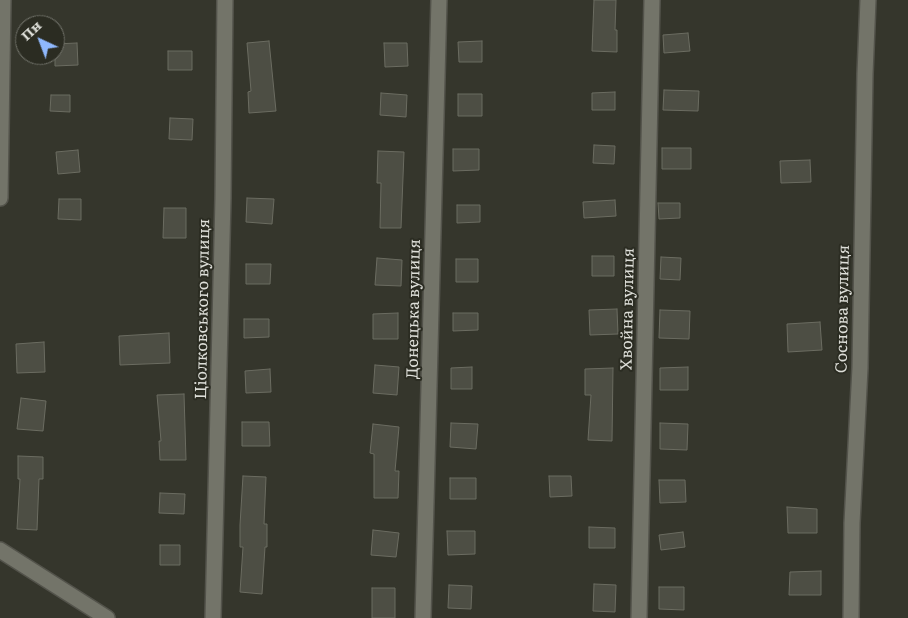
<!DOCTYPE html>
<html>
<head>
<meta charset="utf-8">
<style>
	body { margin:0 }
	#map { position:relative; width:908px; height:618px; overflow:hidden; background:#35362c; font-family:Literata,serif }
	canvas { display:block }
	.north { position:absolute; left:15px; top:15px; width:50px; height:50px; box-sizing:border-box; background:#2b2c22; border:1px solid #72736b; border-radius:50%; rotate:317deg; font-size:14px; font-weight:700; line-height:20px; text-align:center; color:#ddded8 }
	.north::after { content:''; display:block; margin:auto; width:18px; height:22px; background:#8fb8fd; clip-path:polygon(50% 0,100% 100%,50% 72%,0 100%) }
</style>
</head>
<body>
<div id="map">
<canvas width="908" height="618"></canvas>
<div class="north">Пн</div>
</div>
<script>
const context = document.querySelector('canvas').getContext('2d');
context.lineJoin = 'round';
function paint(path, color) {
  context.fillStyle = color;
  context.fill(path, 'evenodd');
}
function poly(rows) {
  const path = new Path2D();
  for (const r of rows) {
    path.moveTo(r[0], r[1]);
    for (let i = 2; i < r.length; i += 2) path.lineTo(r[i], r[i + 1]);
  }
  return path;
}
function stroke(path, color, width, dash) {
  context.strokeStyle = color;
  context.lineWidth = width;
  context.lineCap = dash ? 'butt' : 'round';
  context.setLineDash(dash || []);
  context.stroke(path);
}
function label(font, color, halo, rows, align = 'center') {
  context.font = font + ' Literata,serif';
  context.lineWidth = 4;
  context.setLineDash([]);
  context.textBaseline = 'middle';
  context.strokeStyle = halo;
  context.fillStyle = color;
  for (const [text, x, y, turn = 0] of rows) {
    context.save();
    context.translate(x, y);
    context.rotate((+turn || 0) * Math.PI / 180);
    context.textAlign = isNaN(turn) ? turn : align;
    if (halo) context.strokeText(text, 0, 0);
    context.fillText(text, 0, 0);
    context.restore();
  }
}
const building = poly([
	[594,0,616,0,615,30,617,30,617,52,592,51,594,0],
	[688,33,690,51,664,53,663,35,688,33],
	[269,41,276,111,249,113,248,92,251,91,247,43,269,41],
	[482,41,482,62,459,62,458,42,482,41],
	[77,43,78,65,55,66,55,44,77,43],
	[384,43,407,43,408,66,385,67,384,43],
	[168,51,192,51,192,70,168,70,168,51],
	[664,90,699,91,698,111,663,110,664,90],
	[615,92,615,110,592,110,592,93,615,92],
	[381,93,407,95,406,117,380,115,381,93],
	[458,94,482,94,482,116,458,116,458,94],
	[51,95,70,95,70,112,50,111,51,95],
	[170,118,193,119,192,140,169,139,170,118],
	[594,145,615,146,614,164,593,163,594,145],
	[662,148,691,148,691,169,662,169,662,148],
	[453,149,479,149,479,170,453,171,453,149],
	[78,150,80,172,58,174,56,152,78,150],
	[378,151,404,152,401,228,380,228,381,183,377,183,378,151],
	[810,160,811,182,781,183,780,161,810,160],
	[247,198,274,199,272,224,246,222,247,198],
	[59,199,81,199,81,220,58,219,59,199],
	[615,200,616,216,584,218,583,202,615,200],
	[658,203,680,203,680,218,659,219,658,203],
	[457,205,480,205,480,222,457,223,457,205],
	[164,208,186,208,186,238,163,238,164,208],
	[592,256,614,256,614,276,592,276,592,256],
	[661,257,681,258,680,280,660,279,661,257],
	[377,258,402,260,401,286,375,285,377,258],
	[456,259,478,259,478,282,456,282,456,259],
	[246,264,271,264,270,284,246,284,246,264],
	[617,309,618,334,590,335,589,310,617,309],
	[660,310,690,311,689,339,659,338,660,310],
	[398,313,398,339,373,339,373,314,398,313],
	[453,313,478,313,478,330,453,331,453,313],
	[244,319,269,319,269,337,244,338,244,319],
	[820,322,822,350,788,352,787,324,820,322],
	[169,333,170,363,120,365,119,336,169,333],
	[44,342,45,372,17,373,16,344,44,342],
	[375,365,399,367,397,395,373,393,375,365],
	[472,367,472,389,451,389,451,368,472,367],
	[688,367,688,390,660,390,660,368,688,367],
	[613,368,612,441,588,440,591,395,585,395,585,369,613,368],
	[270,369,271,392,246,393,245,371,270,369],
	[184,394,186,460,160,460,159,441,161,441,157,395,184,394],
	[21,398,46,401,43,431,17,429,21,398],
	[242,422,269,422,270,446,242,446,242,422],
	[451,423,478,424,476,449,450,447,451,423],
	[660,423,688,424,687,450,660,449,660,423],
	[373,424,399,427,395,471,399,471,398,498,374,498,374,454,370,453,373,424],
	[18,456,43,457,43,479,39,479,37,530,17,529,20,479,18,479,18,456],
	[243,476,266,477,264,524,267,524,267,547,265,547,262,594,240,592,243,547,240,547,240,525,243,476],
	[549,476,571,476,572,496,550,497,549,476],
	[450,478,476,478,476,499,450,499,450,478],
	[659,480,685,480,686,502,660,503,659,480],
	[160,493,185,494,184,514,159,513,160,493],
	[787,507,817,509,817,533,788,533,787,507],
	[589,527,615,528,615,548,589,548,589,527],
	[373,530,399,533,396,557,371,555,373,530],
	[447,531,475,531,475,554,448,555,447,531],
	[683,532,685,547,661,550,659,535,683,532],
	[160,545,180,545,180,565,160,565,160,545],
	[821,571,821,595,789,595,790,572,821,571],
	[594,584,616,585,615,612,593,611,594,584],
	[449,585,472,586,471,609,448,608,449,585],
	[659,587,684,587,684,610,659,609,659,587],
	[372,588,395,588,395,618,372,618,372,588]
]);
const minor = poly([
	[0,198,3,0],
	[0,550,107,618],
	[213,618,223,198,225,0],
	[423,618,439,0],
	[639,618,652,0],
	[851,618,852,523,860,368,865,74,868,0]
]);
const streetNames = [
	["Ціолковського вулиця",203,309,-89],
	["Донецька вулиця",414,309,-89],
	["Хвойна вулиця",628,309,-89],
	["Соснова вулиця",843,309,-89]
];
paint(building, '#4d4e44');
stroke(building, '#6b6c61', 1);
stroke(minor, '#53534b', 18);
stroke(minor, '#737469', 15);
label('16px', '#ddded8', '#2b2c22', streetNames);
</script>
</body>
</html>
